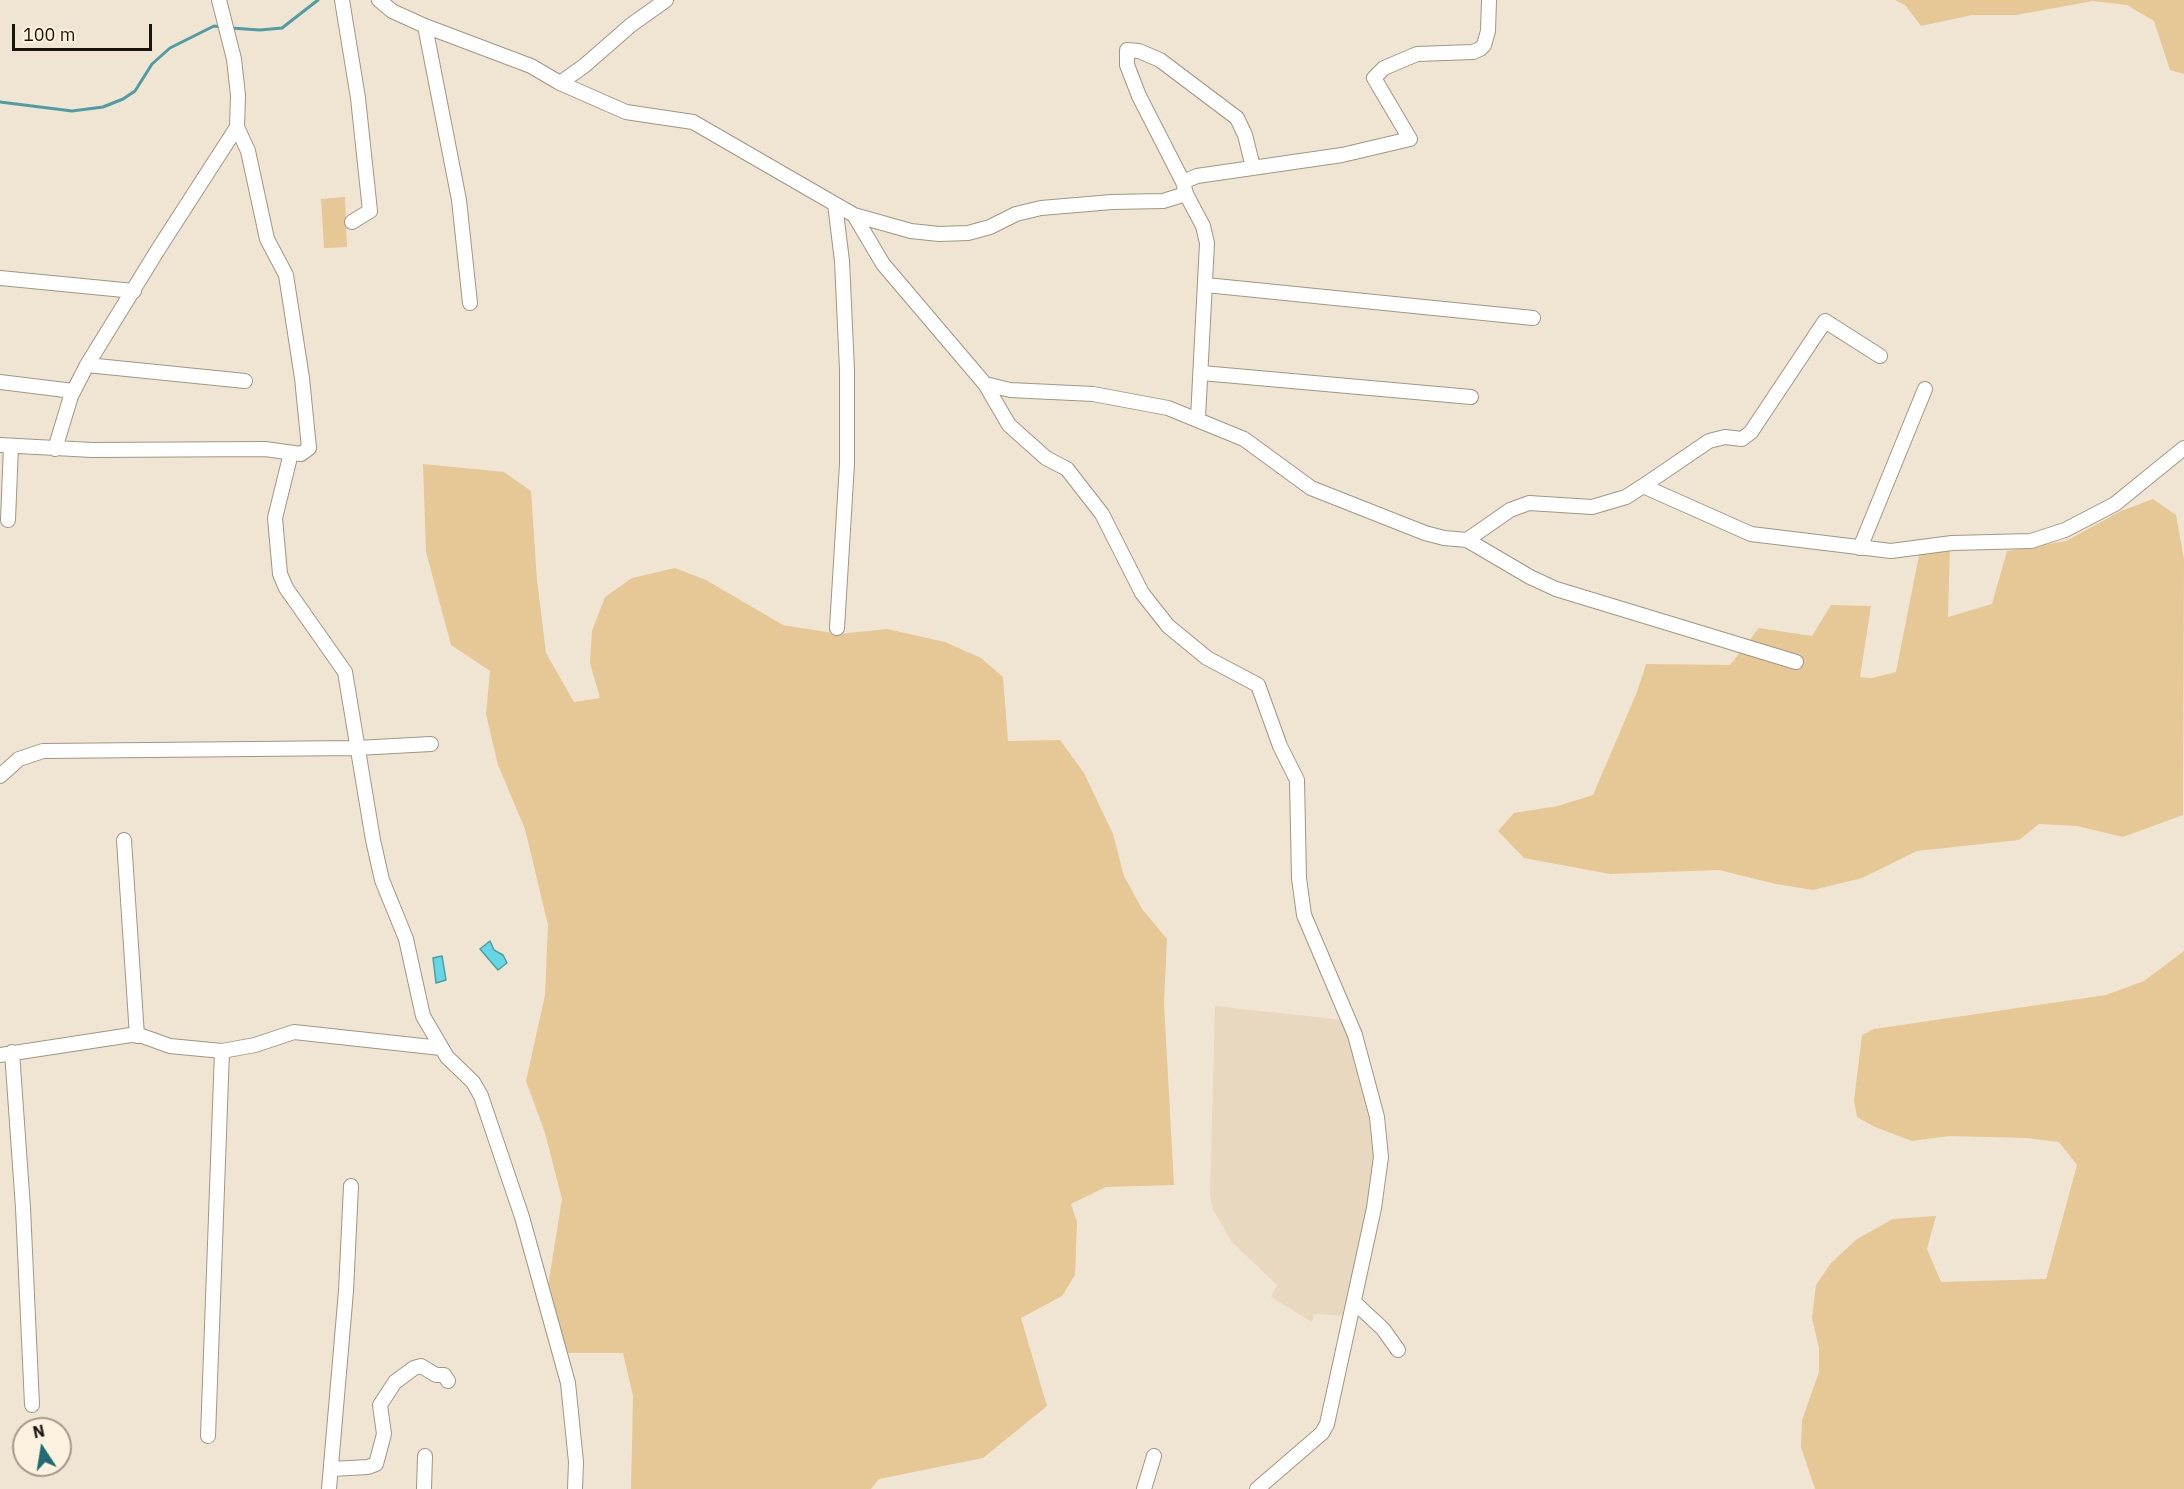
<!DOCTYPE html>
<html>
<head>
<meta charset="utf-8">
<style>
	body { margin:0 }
	#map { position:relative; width:2184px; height:1489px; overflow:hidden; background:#f0e5d2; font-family:"IBM Plex Sans",sans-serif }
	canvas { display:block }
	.north { position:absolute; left:12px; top:1417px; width:60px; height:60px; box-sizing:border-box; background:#fdf2df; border:2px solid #a29a8b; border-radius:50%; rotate:348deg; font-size:16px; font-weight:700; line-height:24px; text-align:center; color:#19150e }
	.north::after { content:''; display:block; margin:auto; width:21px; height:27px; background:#216c74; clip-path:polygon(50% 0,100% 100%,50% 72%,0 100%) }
	.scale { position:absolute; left:12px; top:24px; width:140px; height:27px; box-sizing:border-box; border:3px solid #19150e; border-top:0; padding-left:8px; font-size:18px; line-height:21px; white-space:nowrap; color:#19150e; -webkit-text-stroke:4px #fdf2df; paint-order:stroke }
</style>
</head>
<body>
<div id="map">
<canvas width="2184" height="1489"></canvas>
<div class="north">N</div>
<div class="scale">100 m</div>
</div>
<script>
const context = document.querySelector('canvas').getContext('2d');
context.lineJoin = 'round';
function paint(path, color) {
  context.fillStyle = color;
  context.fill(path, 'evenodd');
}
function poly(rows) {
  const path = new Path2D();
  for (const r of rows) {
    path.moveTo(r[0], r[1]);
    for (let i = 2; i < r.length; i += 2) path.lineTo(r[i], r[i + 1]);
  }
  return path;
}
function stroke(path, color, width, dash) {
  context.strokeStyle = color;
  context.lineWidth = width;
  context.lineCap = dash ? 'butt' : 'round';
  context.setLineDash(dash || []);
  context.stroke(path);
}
const built = poly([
	[1215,1006,1344,1020,1357,1057,1373,1124,1377,1159,1349,1316,1314,1314,1312,1322,1271,1297,1277,1285,1232,1242,1213,1210,1210,1196]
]);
const green = poly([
	[1895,0,2184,0,2184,74,2170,70,2154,21,2127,5,2093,1,2016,15,1972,15,1921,26,1905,5],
	[345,197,347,247,324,248,321,199],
	[423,464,504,472,531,491,537,580,546,653,574,702,600,698,590,663,592,631,605,597,632,578,675,568,706,580,783,625,839,634,887,629,945,642,981,658,1003,677,1008,741,1060,740,1084,773,1113,834,1124,876,1142,909,1167,939,1164,1004,1174,1185,1106,1187,1071,1204,1077,1222,1075,1275,1062,1296,1021,1318,1047,1406,983,1458,879,1479,871,1489,631,1489,633,1396,623,1353,566,1353,548,1286,562,1199,545,1133,526,1081,545,995,548,925,525,829,498,765,486,714,490,671,451,645,426,552],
	[2153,499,2176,515,2184,559,2183,815,2123,837,2077,826,2039,824,2019,840,1917,851,1862,878,1813,890,1776,884,1719,870,1610,874,1524,858,1498,831,1514,813,1558,806,1593,795,1637,692,1646,664,1730,665,1759,628,1812,636,1831,605,1871,606,1860,677,1872,678,1896,672,1920,550,1950,547,1948,617,1992,604,2007,551,2066,541,2121,511],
	[2184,951,2184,1489,1815,1489,1801,1447,1802,1420,1819,1372,1819,1348,1812,1318,1816,1285,1831,1263,1857,1239,1893,1219,1936,1216,1927,1249,1941,1282,2046,1279,2077,1165,2059,1142,2027,1138,1949,1136,1912,1141,1875,1127,1857,1117,1854,1100,1862,1035,1874,1029,2106,995,2144,981]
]);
const water = poly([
	[490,941,494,950,503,955,507,963,498,970,480,949,490,941],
	[442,956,446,980,436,983,433,958,442,956]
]);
const stream = poly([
	[231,28,260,30,282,28,318,0],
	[0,102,72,111,103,107,123,99,135,91,152,64,170,48,214,26,221,27]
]);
const minor = poly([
	[342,0,358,98,370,211,352,222],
	[379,0,392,11,425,26,531,66,560,83,626,112,693,122,854,215,911,231,939,234,968,233,990,227,1016,214,1041,208,1112,202,1163,201,1186,194,1183,182,1197,176,1342,155,1410,139,1374,78,1384,68,1417,54,1473,52,1480,49,1484,45,1488,31,1489,0],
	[425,26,459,200,470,303],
	[560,83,584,66,631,25,666,0],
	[1183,182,1139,96,1127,65,1127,50,1139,51,1160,60,1237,118,1245,135,1253,167],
	[1186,194,1203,226,1207,243,1198,418],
	[835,204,842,261,847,370,847,464,837,628],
	[854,215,883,264,985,384,1010,390,1093,394,1168,408,1244,439,1311,488,1425,533,1444,538,1467,540,1510,510,1529,503,1592,507,1626,497,1643,486,1751,534,1891,551,1952,543,2031,541,2065,530,2115,504,2184,448],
	[0,278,134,291],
	[1206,285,1533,318],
	[87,365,245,381],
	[1202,373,1471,397],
	[0,382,73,391],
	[985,384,1009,425,1046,458,1067,469,1102,514,1142,593,1168,626,1207,658,1258,685,1280,746,1297,780,1299,878,1304,915,1355,1035,1377,1117,1381,1157,1374,1208,1327,1424,1322,1433,1257,1489],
	[0,445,92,450,265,449,301,454,309,448,302,378,286,275,267,239,248,151,237,127,238,95,234,59,219,0],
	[55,449,71,396,87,365,159,248,237,127],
	[291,453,275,518,280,574,286,588,345,672,373,840,382,880,406,939,423,1016,447,1057,473,1082,481,1096,522,1217,568,1383,576,1462,575,1489],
	[1643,486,1709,441,1725,437,1742,439,1751,432,1825,321,1880,356],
	[8,520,11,446],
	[1467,540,1530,577,1556,589,1796,662],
	[1860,548,1925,389],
	[0,776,19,759,43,751,357,748,431,744],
	[124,840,137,1036],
	[12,1052,23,1208,32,1405],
	[0,1055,131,1035,142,1036,170,1046,222,1051,255,1045,294,1032,441,1048],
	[1354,1302,1383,1329,1398,1350],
	[208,1436,222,1051],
	[331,1469,368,1467,376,1464,384,1434,380,1405,395,1382,414,1368,421,1366,436,1375,444,1375,448,1381],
	[329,1489,346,1291,351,1186],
	[424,1489,425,1456],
	[1144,1489,1154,1456]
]);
paint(built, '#e7d8bf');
paint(green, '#e5c896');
paint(water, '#64d7e4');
stroke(water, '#4e9da4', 1.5);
stroke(stream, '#4e9da4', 3);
stroke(minor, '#a09684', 16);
stroke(minor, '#fff', 14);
</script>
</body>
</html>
